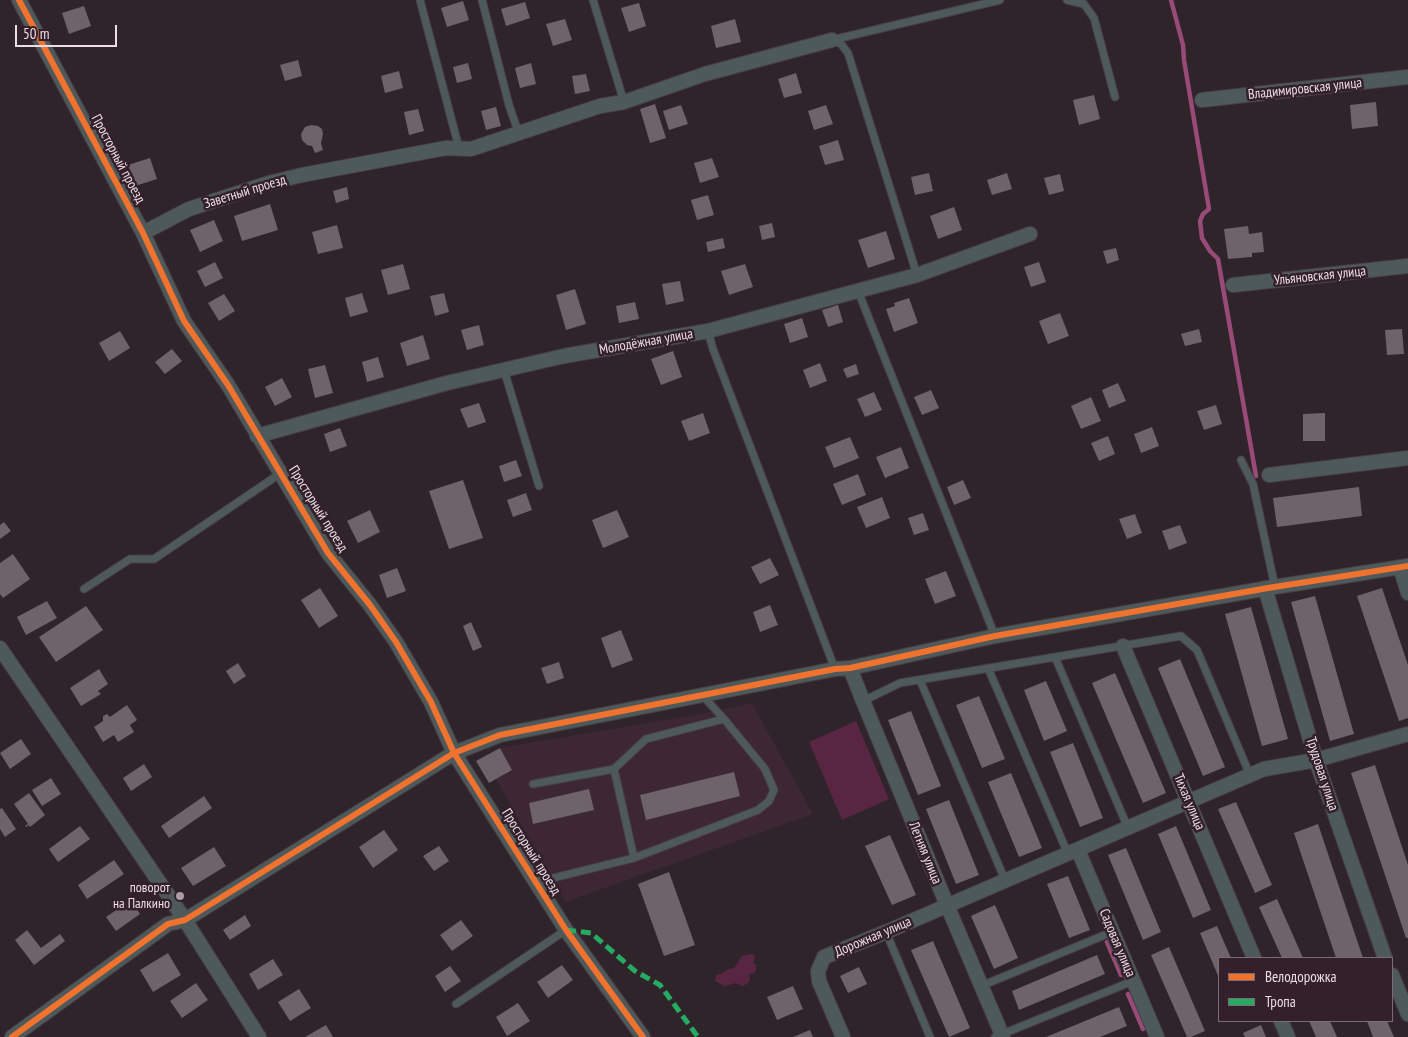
<!DOCTYPE html>
<html>
<head>
<meta charset="utf-8">
<style>
	body { margin:0 }
	#map { position:relative; width:1408px; height:1037px; overflow:hidden; background:#2f242a; font-family:"PT Sans Narrow",sans-serif }
	canvas { display:block }
	.legend { position:absolute; left:1218px; top:957px; width:175px; height:65px; box-sizing:border-box; background:#33202a; border:1px solid #7d6c74; margin:0; padding:6px 9px; list-style:none; font-size:15px; color:#ebdee4 }
	.legend li { display:flex; align-items:center; gap:10px; height:25px }
	.legend b { width:25px; border:1px solid #7d6c74 }
	.scale { position:absolute; left:15px; top:25px; width:102px; height:22px; box-sizing:border-box; border:2px solid #ebdee4; border-top:0; padding-left:6px; font-size:15px; line-height:18px; white-space:nowrap; color:#ebdee4; -webkit-text-stroke:4px #33202a; paint-order:stroke }
</style>
</head>
<body>
<div id="map">
<canvas width="1408" height="1037"></canvas>
<ul class="legend">
<li><b style="height:6px;background:#ef722f"></b>Велодорожка</li>
<li><b style="height:6px;background:#26ab63"></b>Тропа</li>
</ul>
<div class="scale">50 m</div>
</div>
<script>
const context = document.querySelector('canvas').getContext('2d');
context.lineJoin = 'round';
function paint(path, color) {
  context.fillStyle = color;
  context.fill(path, 'evenodd');
}
function poly(rows) {
  const path = new Path2D();
  for (const r of rows) {
    path.moveTo(r[0], r[1]);
    for (let i = 2; i < r.length; i += 2) path.lineTo(r[i], r[i + 1]);
  }
  return path;
}
function stroke(path, color, width, dash) {
  context.strokeStyle = color;
  context.lineWidth = width;
  context.lineCap = dash ? 'butt' : 'round';
  context.setLineDash(dash || []);
  context.stroke(path);
}
function label(font, color, halo, rows, align = 'center') {
  context.font = font + ' "PT Sans Narrow",sans-serif';
  context.lineWidth = 5;
  context.setLineDash([]);
  context.textBaseline = 'middle';
  context.strokeStyle = halo;
  context.fillStyle = color;
  for (const [text, x, y, turn = 0] of rows) {
    context.save();
    context.translate(x, y);
    context.rotate((+turn || 0) * Math.PI / 180);
    context.textAlign = isNaN(turn) ? turn : align;
    if (halo) context.strokeText(text, 0, 0);
    context.fillText(text, 0, 0);
    context.restore();
  }
}
const built = poly([
	[752,703,813,814,565,902,496,779,512,770,500,748,717,711]
]);
const green = poly([
	[856,721,889,799,842,820,809,742],
	[750,954,754,955,755,957,753,963,756,965,756,970,754,973,749,974,750,980,747,984,742,986,736,983,725,986,715,981,716,975,721,974,728,969,734,968,742,956]
]);
const stream = poly([
	[1171,0,1183,45,1184,60,1209,209,1203,214,1200,221,1202,238,1210,251,1218,259,1256,476],
	[1107,942,1121,975],
	[1128,994,1143,1029]
]);
const building = poly([
	[463,1,469,20,447,27,441,8],
	[525,2,530,18,506,26,501,9],
	[639,3,646,26,629,32,621,8],
	[84,6,91,26,69,34,62,13],
	[565,19,572,40,553,46,546,24],
	[735,19,741,42,716,48,711,26],
	[298,60,302,76,285,81,280,65],
	[468,63,472,79,457,83,453,67],
	[531,63,536,84,520,88,515,68],
	[399,71,403,88,385,93,381,76],
	[796,73,802,93,784,98,778,79],
	[586,74,590,91,575,94,572,76],
	[1094,95,1100,119,1079,125,1073,100],
	[1376,102,1378,126,1352,129,1350,105],
	[655,104,666,138,650,143,640,109],
	[681,105,688,124,669,130,663,111],
	[826,105,833,124,814,130,808,111],
	[496,107,501,126,486,130,481,111],
	[418,109,424,131,409,135,404,112],
	[311,125,318,126,322,129,323,134,321,143,323,150,315,153,312,146,307,145,302,140,301,134,305,127],
	[838,140,844,160,825,165,819,146],
	[150,158,157,179,135,186,128,165],
	[712,158,719,177,700,183,694,163],
	[929,173,933,191,915,195,911,177],
	[1007,173,1012,189,992,195,987,180],
	[1060,174,1064,191,1049,195,1044,178],
	[347,187,349,199,336,203,333,191],
	[708,195,714,215,697,220,691,200],
	[270,204,278,230,242,241,234,216],
	[954,207,962,230,938,239,930,216],
	[214,220,223,241,200,252,190,230],
	[772,223,775,237,762,240,759,226],
	[337,225,343,248,318,254,312,232],
	[1248,226,1249,234,1262,232,1264,252,1252,253,1252,257,1228,259,1224,229],
	[886,231,895,259,868,268,858,240],
	[723,238,725,248,708,252,706,242],
	[1116,248,1119,260,1107,264,1103,251],
	[215,262,223,278,205,287,197,271],
	[1039,262,1046,282,1031,287,1024,267],
	[403,264,410,289,388,295,381,270],
	[745,264,753,287,729,295,721,271],
	[680,281,684,301,666,305,662,284],
	[575,289,586,324,566,330,556,295],
	[362,293,368,312,350,317,345,298],
	[444,293,449,312,435,316,430,296],
	[224,294,235,311,219,321,208,303],
	[909,298,918,323,894,332,886,309,895,306,894,303],
	[635,302,639,319,619,323,616,306],
	[838,305,843,322,828,327,822,310],
	[1060,313,1069,336,1048,344,1039,321],
	[802,318,808,337,790,343,784,324],
	[479,325,484,345,467,350,461,330],
	[1199,329,1202,342,1185,346,1181,334],
	[1402,329,1404,354,1387,355,1385,330],
	[120,331,130,348,109,361,99,343],
	[423,335,430,359,407,366,400,343],
	[172,349,182,361,165,374,155,362],
	[673,351,682,377,661,385,651,359],
	[378,357,384,377,367,382,362,362],
	[820,363,827,381,810,388,803,370],
	[856,364,859,374,847,378,843,369],
	[325,365,333,393,315,398,308,369],
	[282,378,292,397,275,406,265,387],
	[1118,383,1126,401,1109,408,1102,390],
	[931,390,939,408,922,415,914,397],
	[874,392,882,410,865,417,857,399],
	[1091,397,1101,421,1081,429,1071,406],
	[479,403,486,422,468,428,460,409],
	[1216,405,1222,424,1204,430,1197,411],
	[703,413,710,433,689,441,681,421],
	[1325,413,1325,441,1303,441,1303,414],
	[1152,427,1159,446,1141,453,1134,434],
	[340,428,347,446,330,452,324,434],
	[1108,436,1115,454,1099,461,1091,443],
	[850,437,859,458,834,468,825,447],
	[901,447,909,468,885,478,876,457],
	[516,460,522,476,504,482,499,466],
	[858,474,866,495,842,505,833,484],
	[463,480,483,538,449,549,429,491],
	[963,480,971,498,954,505,947,487],
	[1359,487,1362,516,1277,527,1273,498],
	[526,493,532,510,513,517,507,500],
	[882,497,890,518,866,528,857,507],
	[370,510,380,532,358,543,347,521],
	[617,510,629,537,603,548,592,520],
	[923,513,929,530,914,535,908,518],
	[1135,514,1142,533,1127,539,1119,519],
	[4,522,11,531,0,539,0,525],
	[1180,525,1187,543,1169,550,1162,531],
	[13,554,30,579,3,598,0,594,0,563],
	[770,558,779,575,760,584,751,567],
	[397,568,406,591,387,598,379,575],
	[946,571,956,596,935,604,925,579],
	[320,588,338,616,319,628,301,600],
	[1382,588,1408,665,1408,718,1399,721,1357,596],
	[1315,596,1354,734,1330,741,1291,602],
	[47,601,57,618,26,635,17,617],
	[770,605,778,625,760,632,753,612],
	[86,606,103,630,56,662,39,637],
	[1251,607,1288,739,1262,746,1225,614],
	[471,622,482,647,473,651,463,626],
	[621,630,633,660,612,668,601,638],
	[1180,659,1225,767,1203,776,1158,668],
	[559,662,564,678,547,684,541,668],
	[238,663,246,676,234,684,226,671],
	[99,669,108,684,98,691,101,694,81,706,70,688],
	[1115,673,1166,793,1143,803,1092,683],
	[1046,681,1067,731,1044,741,1024,690],
	[979,696,1005,759,982,768,956,705],
	[127,705,137,720,130,725,134,732,118,742,114,735,103,742,94,727,103,721,103,716,107,714,110,717],
	[911,711,941,786,918,795,888,720],
	[21,739,31,754,10,769,0,753],
	[1073,743,1103,818,1080,827,1050,752],
	[500,748,512,770,489,783,476,761],
	[144,764,152,777,131,791,123,778],
	[1375,765,1408,865,1408,938,1406,938,1351,773],
	[734,772,740,796,646,820,640,795],
	[1011,773,1042,848,1019,857,988,782],
	[51,778,61,794,42,806,32,790],
	[589,789,594,810,533,824,529,803],
	[29,793,45,815,30,827,29,825,26,827,25,826,28,824,14,804],
	[204,796,212,808,169,838,161,826],
	[949,800,979,875,956,884,926,809],
	[1236,802,1272,885,1255,893,1218,809],
	[2,808,16,829,5,837,0,829,0,809],
	[1318,824,1363,958,1336,958,1294,833],
	[80,826,90,839,58,862,49,849],
	[1176,826,1211,910,1193,918,1158,834],
	[384,830,398,850,373,868,359,847],
	[890,835,916,895,892,905,865,846],
	[439,846,449,861,434,871,423,856],
	[214,847,226,866,193,886,181,868],
	[1126,848,1161,932,1143,940,1108,855],
	[114,860,124,874,87,899,78,885],
	[669,872,695,945,664,956,638,884],
	[1068,876,1090,930,1069,938,1047,884],
	[1277,899,1303,958,1282,958,1259,907],
	[131,900,140,914,116,931,106,917],
	[995,905,1018,958,994,969,971,916],
	[245,915,251,926,230,940,223,930],
	[461,920,473,936,452,951,440,935],
	[1217,926,1231,958,1219,958,1219,978,1200,933],
	[27,930,41,948,60,934,65,941,34,965,15,940],
	[933,941,970,1028,949,1037,911,950],
	[1169,947,1205,1031,1191,1037,1187,1037,1151,955],
	[168,953,181,975,153,992,140,970],
	[1097,955,1105,974,1019,1010,1012,991],
	[273,959,283,975,258,990,249,974],
	[562,965,573,980,548,998,537,982],
	[450,966,461,981,445,992,435,976],
	[859,967,867,984,848,993,840,976],
	[196,983,208,1000,182,1018,170,1001],
	[793,986,803,1009,777,1020,767,997],
	[299,989,311,1008,290,1021,278,1002],
	[518,1003,530,1021,507,1036,496,1017],
	[1119,1007,1127,1026,1100,1037,1046,1037],
	[1309,1021,1330,1021,1337,1037,1316,1037],
	[1367,1021,1387,1021,1394,1037,1373,1037],
	[326,1025,333,1037,305,1037],
	[1261,1025,1266,1037,1245,1037,1243,1033],
	[810,1030,813,1037,793,1037]
]);
const service = poly([
	[420,0,459,148],
	[482,0,509,105,519,134],
	[593,0,624,102],
	[1067,0,1084,4,1094,18,1115,97],
	[832,40,841,44,848,53,917,275],
	[832,40,1000,0],
	[858,291,995,636],
	[708,331,713,349,835,669],
	[504,370,539,486],
	[1241,460,1253,484,1275,587],
	[84,589,130,559,154,559,281,473],
	[1055,657,1128,828],
	[988,668,1068,854],
	[920,680,1005,880],
	[863,701,900,683,1181,636,1197,650,1250,775],
	[614,769,646,739,724,719],
	[533,784,614,769,634,858,553,878,539,886],
	[634,858,758,810,769,801,774,790,765,769,724,719,703,696],
	[886,932,930,1037],
	[981,986,1112,932],
	[456,1004,566,930],
	[995,1037,1133,981]
]);
const minor = poly([
	[19,0,143,233,184,321,228,385,328,553,370,605,396,642,431,702,454,753,566,930,643,1037],
	[1202,100,1408,77],
	[143,233,189,209,269,183,302,175,446,148,471,149,600,106,624,102,705,74,832,40],
	[1233,285,1408,266],
	[257,436,447,383,564,356,708,331,917,275,1030,234],
	[1269,475,1408,458],
	[1400,567,1408,593],
	[1265,588,1316,760,1385,958],
	[1123,646,1254,958],
	[0,648,185,920,259,1037],
	[850,668,863,701,947,905,1003,1037],
	[1078,850,1157,1037],
	[1392,975,1408,1014],
	[1281,1021,1288,1037],
	[12,1037,168,924,185,920,454,753,500,735,835,669,850,668,995,636,1268,588,1408,566],
	[843,1037,819,981,818,971,824,957,886,932,1264,769,1316,760,1408,734]
]);
const quiet = poly([
	[566,930,591,933,635,971,660,985,698,1037]
]);
const cycleway = poly([
	[19,0,143,233,184,321,228,385,328,553,370,605,396,642,431,702,454,753,566,930,643,1037],
	[12,1037,168,924,185,920,454,753,500,735,835,669,850,668,995,636,1268,588,1408,566]
]);
const markers = [
	[180,896,5,"#a99da3"]
];
const streetNames = [
	["Владимировская улица",1305,89,-6],
	["Просторный проезд",118,159,62],
	["Заветный проезд",245,192,-17],
	["Ульяновская улица",1320,276,-6],
	["Молодёжная улица",646,342,-10],
	["Просторный проезд",318,509,58],
	["Трудовая улица",1322,774,72],
	["Тихая улица",1189,802,67],
	["Просторный проезд",531,852,58],
	["Летняя улица",925,853,68],
	["Дорожная улица",873,937,-23],
	["Садовая улица",1117,943,67]
];
const poiNames = [
	["поворот",170,888],
	["на Палкино",170,904]
];
paint(built, '#3e2734');
paint(green, '#582643');
stroke(stream, '#984b78', 4.5);
paint(building, '#6d6368');
stroke(service, '#483f44', 9);
stroke(minor, '#483f44', 16);
stroke(service, '#4e595b', 7);
stroke(minor, '#4e595b', 14);
stroke(quiet, '#26ab63', 5, [10, 5]);
stroke(cycleway, '#ef722f', 6);
for (const [x, y, r, color] of markers) {
  const dot = new Path2D();
  dot.arc(x, y, r, 0, 2 * Math.PI);
  context.fillStyle = color;
  context.fill(dot);
  stroke(dot, '#33202a', 2);
}
label('14px', '#ebdee4', '#33202a', streetNames);
label('14px', '#ebdee4', '#33202a', poiNames, 'right');
</script>
</body>
</html>
